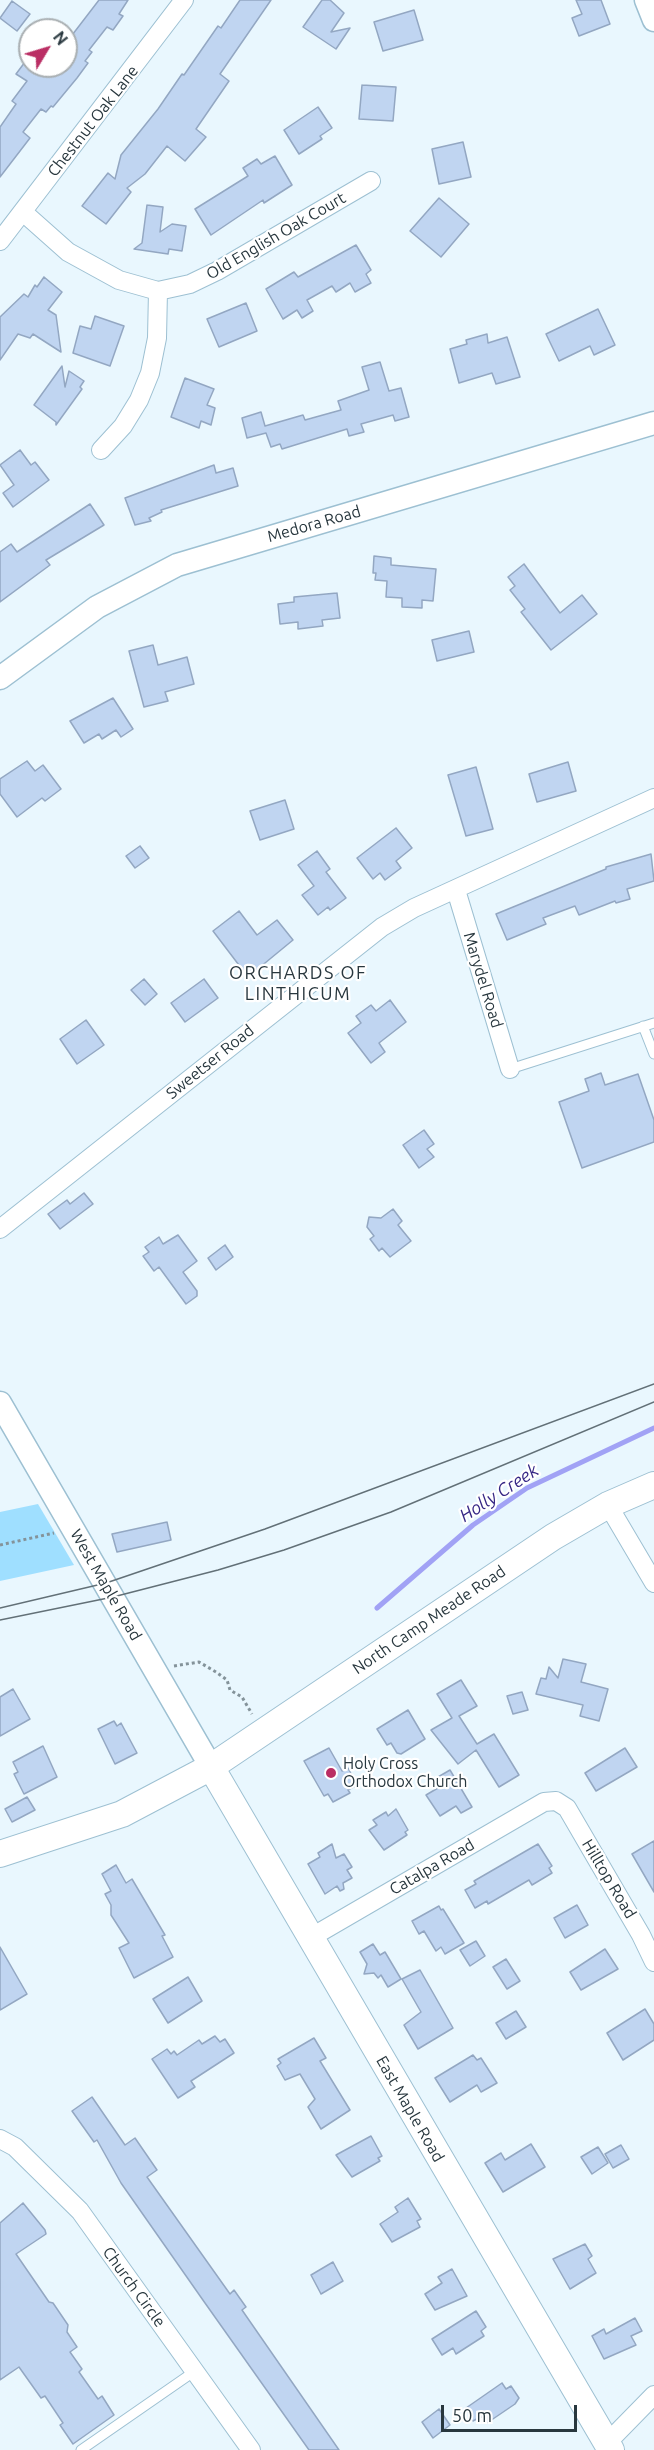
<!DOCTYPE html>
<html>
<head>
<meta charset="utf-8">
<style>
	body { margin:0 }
	#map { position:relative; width:654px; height:2450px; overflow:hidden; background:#e9f7fe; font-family:Ubuntu,sans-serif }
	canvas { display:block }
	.north { position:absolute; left:18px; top:18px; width:60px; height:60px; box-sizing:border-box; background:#fff; border:2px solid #a9afb2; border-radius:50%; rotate:52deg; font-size:16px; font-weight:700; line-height:24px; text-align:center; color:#28373e }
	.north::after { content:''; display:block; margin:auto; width:21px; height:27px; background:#ba2e64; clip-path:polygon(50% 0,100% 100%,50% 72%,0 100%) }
	.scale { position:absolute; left:441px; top:2405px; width:136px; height:27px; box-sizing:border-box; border:3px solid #28373e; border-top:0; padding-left:8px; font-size:18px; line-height:21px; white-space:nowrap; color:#28373e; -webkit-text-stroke:4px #fff; paint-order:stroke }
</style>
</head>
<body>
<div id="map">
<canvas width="654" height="2450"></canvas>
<div class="north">N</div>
<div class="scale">50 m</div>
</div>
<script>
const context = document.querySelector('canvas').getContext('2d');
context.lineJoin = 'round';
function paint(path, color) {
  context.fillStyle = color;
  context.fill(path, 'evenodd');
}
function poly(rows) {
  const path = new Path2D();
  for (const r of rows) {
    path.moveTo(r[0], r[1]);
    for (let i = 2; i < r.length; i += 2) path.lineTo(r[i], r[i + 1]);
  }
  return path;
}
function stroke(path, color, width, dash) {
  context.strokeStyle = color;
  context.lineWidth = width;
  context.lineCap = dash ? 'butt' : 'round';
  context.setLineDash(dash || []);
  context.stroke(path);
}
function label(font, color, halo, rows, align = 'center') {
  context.font = font + ' Ubuntu,sans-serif';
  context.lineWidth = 4.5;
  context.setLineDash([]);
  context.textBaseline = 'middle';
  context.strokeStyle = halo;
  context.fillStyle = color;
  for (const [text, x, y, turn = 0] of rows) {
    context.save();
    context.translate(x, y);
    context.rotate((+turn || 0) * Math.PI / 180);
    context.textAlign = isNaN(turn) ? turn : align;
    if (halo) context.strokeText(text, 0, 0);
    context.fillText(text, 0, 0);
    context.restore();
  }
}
const green = poly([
	[38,1504,74,1565,0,1581,0,1512]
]);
const stream = poly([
	[377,1608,473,1525,527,1488,654,1428]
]);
const building = poly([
	[99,0,128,0,119,14,123,16,113,30,107,27,89,50,92,52,85,61,88,63,77,78,53,107,51,106,46,112,41,109,23,132,30,138,0,177,0,127,16,104,12,101,27,81,16,74,25,62,30,66,66,66,66,43,99,0],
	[240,0,271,0,220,74,229,81,196,129,206,137,185,161,167,146,145,174,127,188,131,192,106,224,82,206,108,173,115,179,121,155,158,109,182,74,184,75,218,26,221,28,240,0],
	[322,0,330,0,344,13,331,32,350,28,336,49,303,27,322,0],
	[576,0,601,0,610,24,579,36,572,18,582,14,576,0],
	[12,1,30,14,17,31,0,18,12,1],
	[414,10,423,40,383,51,374,22,414,10],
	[362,85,396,87,393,121,359,119,362,85],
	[318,107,332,128,320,136,322,139,299,154,284,130,318,107],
	[463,142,471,177,439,184,432,149,463,142],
	[275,156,292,185,264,203,263,200,211,235,195,209,248,176,243,168,257,159,261,164,275,156],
	[439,198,469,224,441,257,410,231,439,198],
	[147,205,163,207,160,232,172,224,186,226,182,251,169,249,168,254,134,249,142,243,147,205],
	[356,245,371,270,366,274,371,283,355,292,350,283,336,292,332,286,307,300,313,311,302,318,297,310,283,319,266,289,294,272,298,277,356,245],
	[44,277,62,292,48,310,56,315,61,352,33,334,30,338,18,334,0,360,0,317,24,294,28,297,35,285,37,287,44,277],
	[246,303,257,331,219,347,207,319,246,303],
	[598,309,615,345,594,355,590,346,559,361,546,334,598,309],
	[95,316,124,326,110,366,73,353,80,326,91,329,95,316],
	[487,334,488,343,507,337,520,377,496,384,492,373,459,383,450,349,467,344,466,340,487,334],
	[380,362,389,391,401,388,409,417,395,421,393,415,361,424,364,432,349,436,347,429,282,449,280,444,271,447,266,433,247,438,242,418,261,412,265,426,303,415,305,420,341,410,338,401,369,390,362,367,380,362],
	[62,366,65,387,69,371,84,381,80,387,82,389,56,425,56,422,34,405,62,366],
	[185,378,214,389,207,405,215,408,211,425,201,421,199,428,171,417,185,378],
	[20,450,31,465,35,462,49,480,13,507,3,493,14,485,0,465,20,450],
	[214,465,216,473,233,468,238,486,161,510,162,512,149,518,151,521,135,525,125,498,214,465],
	[90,504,104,525,46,560,50,565,0,602,0,552,11,544,17,552,90,504],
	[374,556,391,558,391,565,436,569,433,601,422,600,422,608,402,607,402,598,386,597,387,581,375,580,376,573,373,573,374,556],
	[524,564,560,613,582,595,597,614,551,650,521,612,525,609,510,590,515,586,508,577,524,564],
	[337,593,340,618,322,620,323,626,298,629,298,622,280,624,278,604,294,602,294,597,337,593],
	[469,631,474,652,437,661,432,640,469,631],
	[153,645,158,665,187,657,194,684,165,692,168,701,144,707,129,651,153,645],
	[113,698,133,729,121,737,116,730,102,739,99,734,84,743,70,721,113,698],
	[27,761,35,771,43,765,61,789,45,801,42,798,17,817,0,794,0,779,27,761],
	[568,762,576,791,537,802,529,774,568,762],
	[476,767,493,829,466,836,448,775,476,767],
	[285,800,294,829,260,840,250,811,285,800],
	[396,828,412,848,396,861,401,868,385,880,380,873,373,879,357,858,396,828],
	[140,846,149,858,135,868,126,856,140,846],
	[317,851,330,869,326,872,346,898,330,910,328,907,318,915,302,895,314,886,298,865,317,851],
	[651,854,654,881,627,889,630,899,616,903,615,901,579,915,575,906,543,918,546,924,507,940,496,914,606,869,606,867,651,854],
	[239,911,257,935,277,920,293,940,248,977,213,931,239,911],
	[144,979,157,994,145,1005,131,990,144,979],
	[204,979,218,998,185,1022,171,1003,204,979],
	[390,1000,406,1022,379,1043,385,1052,371,1063,348,1033,361,1023,356,1016,371,1005,376,1011,390,1000],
	[86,1020,104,1045,77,1064,60,1039,86,1020],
	[601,1073,605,1085,638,1074,654,1120,654,1142,582,1168,559,1102,589,1091,585,1079,601,1073],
	[424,1130,434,1144,427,1149,434,1157,419,1168,403,1145,424,1130],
	[84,1193,93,1204,60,1229,48,1214,67,1200,70,1204,84,1193],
	[393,1209,402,1221,398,1225,411,1241,390,1257,382,1248,379,1251,370,1239,374,1236,367,1227,369,1217,381,1218,393,1209],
	[178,1235,197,1261,183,1272,197,1291,197,1296,186,1304,159,1267,154,1271,143,1256,149,1252,145,1247,159,1237,163,1244,178,1235],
	[225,1245,233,1257,216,1270,208,1258,225,1245],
	[167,1522,171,1540,117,1552,112,1534,167,1522],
	[563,1659,586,1664,581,1682,608,1689,599,1721,580,1716,583,1705,536,1694,541,1678,546,1679,549,1667,558,1678,563,1659],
	[461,1680,477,1706,459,1716,477,1744,494,1734,519,1775,499,1787,476,1750,458,1764,431,1730,452,1718,437,1694,461,1680],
	[13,1689,30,1719,0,1736,0,1697,13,1689],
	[522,1692,528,1710,513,1714,507,1696,522,1692],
	[408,1710,425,1739,401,1754,397,1753,391,1743,387,1745,377,1729,408,1710],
	[114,1721,117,1726,121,1723,137,1753,115,1764,98,1729,114,1721],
	[43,1746,57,1777,24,1794,14,1774,18,1772,13,1762,43,1746],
	[329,1748,342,1771,348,1768,357,1785,348,1790,350,1793,333,1802,328,1794,324,1796,304,1761,329,1748],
	[625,1748,637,1767,596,1791,585,1773,625,1748],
	[450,1770,472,1807,461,1813,456,1806,440,1816,426,1795,443,1785,438,1777,450,1770],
	[27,1797,35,1810,12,1822,5,1809,27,1797],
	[396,1809,408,1830,405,1832,407,1835,384,1850,369,1830,377,1825,373,1820,386,1812,388,1816,396,1809],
	[654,1841,654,1892,632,1854,654,1841],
	[332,1844,336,1858,344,1854,352,1867,347,1870,352,1878,343,1883,344,1889,340,1891,337,1886,325,1894,308,1864,320,1857,318,1853,332,1844],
	[538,1844,552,1866,549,1868,552,1873,532,1885,529,1880,488,1904,487,1901,475,1908,465,1890,476,1884,474,1881,538,1844],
	[116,1865,126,1883,132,1879,165,1935,162,1936,173,1957,134,1978,119,1948,129,1943,111,1915,111,1905,105,1894,111,1891,102,1874,116,1865],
	[577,1905,588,1925,565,1938,554,1918,577,1905],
	[439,1906,441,1910,443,1909,464,1943,445,1954,441,1947,436,1951,424,1931,419,1934,412,1921,439,1906],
	[476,1941,485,1956,470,1966,460,1950,476,1941],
	[373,1944,380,1955,385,1952,401,1979,388,1987,381,1975,378,1978,374,1973,364,1974,367,1964,360,1952,373,1944],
	[0,1947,27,1994,0,2010,0,1947],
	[605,1949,618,1969,581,1990,570,1972,605,1949],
	[506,1959,520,1981,507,1989,493,1967,506,1959],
	[420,1970,453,2028,418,2049,404,2025,421,2012,402,1979,420,1970],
	[188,1977,202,2001,168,2023,153,1999,188,1977],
	[645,2009,654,2024,654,2040,623,2060,607,2033,645,2009],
	[516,2011,526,2027,506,2039,496,2023,516,2011],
	[215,2036,220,2042,225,2039,234,2053,191,2081,195,2087,178,2098,152,2059,167,2049,171,2054,174,2051,177,2055,199,2040,202,2044,215,2036],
	[314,2038,326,2058,320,2061,350,2110,321,2129,308,2107,315,2099,300,2074,285,2080,277,2066,281,2063,278,2059,314,2038],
	[473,2055,477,2060,481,2058,497,2083,481,2092,477,2085,450,2102,435,2078,473,2055],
	[92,2097,125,2145,135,2138,157,2170,147,2177,230,2294,234,2290,246,2307,242,2310,339,2450,309,2450,205,2303,121,2183,97,2140,94,2142,72,2111,92,2097],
	[371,2136,382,2156,378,2158,380,2161,352,2177,336,2155,371,2136],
	[531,2144,545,2167,503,2192,485,2163,501,2153,505,2160,531,2144],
	[621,2145,629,2159,613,2168,605,2154,621,2145],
	[598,2147,608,2163,592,2174,581,2157,598,2147],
	[408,2198,421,2219,417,2221,420,2227,392,2242,380,2224,398,2212,395,2207,408,2198],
	[23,2203,45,2230,46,2234,16,2254,49,2302,53,2303,68,2325,67,2332,77,2347,70,2352,82,2369,79,2372,98,2399,102,2396,114,2415,73,2444,60,2425,63,2423,45,2396,41,2398,19,2367,0,2380,0,2223,23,2203],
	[585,2244,592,2256,588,2259,596,2273,570,2289,553,2259,585,2244],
	[333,2262,343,2281,321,2294,311,2275,333,2262],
	[452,2269,467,2296,435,2310,425,2294,442,2283,438,2277,452,2269],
	[476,2311,486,2327,481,2331,484,2336,456,2354,453,2348,442,2355,432,2339,476,2311],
	[635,2318,642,2331,631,2336,636,2345,604,2359,592,2336,604,2329,606,2334,635,2318],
	[502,2383,506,2389,511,2386,519,2398,515,2404,487,2423,482,2416,473,2421,466,2408,502,2383],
	[439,2409,450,2425,433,2438,422,2422,439,2409]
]);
const path = poly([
	[0,1545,54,1533],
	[174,1666,199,1662,216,1672,227,1680,230,1690,242,1697,252,1714]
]);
const service = poly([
	[643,1026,654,1054],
	[510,1069,654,1023],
	[81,2450,195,2371]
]);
const minor = poly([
	[23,212,68,252,119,280,158,291,190,284,217,271,371,181],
	[0,241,184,0],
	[101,450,123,426,139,400,150,373,157,338,158,291],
	[456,890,510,1069],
	[0,1229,382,927,414,908,654,798],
	[608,1505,654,1583],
	[310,1938,544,1802,556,1801,567,1808,641,1935,654,1962],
	[0,2139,15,2147,80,2211,251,2450],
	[606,2444,654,2395]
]);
const tertiary = poly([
	[646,0,654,20],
	[0,678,97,607,177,565,654,423],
	[0,1403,211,1767]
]);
const secondary = poly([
	[211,1767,611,2450],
	[0,1854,122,1814,211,1767,553,1537,608,1505,654,1485]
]);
const tram = poly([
	[0,1608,106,1583,265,1529,654,1384],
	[0,1620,113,1597,218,1570,284,1550,391,1512,654,1402]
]);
const markers = [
	[331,1773,6,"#ba2e64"]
];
const streetNames = [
	["Chestnut Oak Lane",93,121,-52],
	["Old English Oak Court",276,236,-30],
	["Medora Road",314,524,-16],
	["Marydel Road",483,980,73],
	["Sweetser Road",210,1062,-39],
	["West Maple Road",106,1585,60],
	["North Camp Meade Road",429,1620,-34],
	["Catalpa Road",432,1867,-30],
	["Hilltop Road",609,1879,59],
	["East Maple Road",410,2109,60],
	["Church Circle",134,2287,54]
];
const poiNames = [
	["Holy Cross",343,1764],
	["Orthodox Church",343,1782]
];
const neighbourhoodNames = [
	["ORCHARDS OF",298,973],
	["LINTHICUM",298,994]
];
const waterNames = [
	["Holly Creek",499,1493,-33]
];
paint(green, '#9fdfff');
stroke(stream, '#a1a2f5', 5);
paint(building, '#c0d5f1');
stroke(building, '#93a7c2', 1.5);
stroke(service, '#9dc0d2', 11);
stroke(minor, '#9dc0d2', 20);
stroke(tertiary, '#9dc0d2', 25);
stroke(secondary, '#9dc0d2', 28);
stroke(path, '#84939a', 3, [3, 3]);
stroke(service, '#fff', 9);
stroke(minor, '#fff', 18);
stroke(tertiary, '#fff', 22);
stroke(secondary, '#fff', 26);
stroke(tram, '#627077', 1.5);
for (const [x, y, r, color] of markers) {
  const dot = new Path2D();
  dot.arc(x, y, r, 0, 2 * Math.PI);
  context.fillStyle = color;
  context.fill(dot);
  stroke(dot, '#fff', 2);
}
label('16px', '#28373e', '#fff', streetNames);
label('16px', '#28373e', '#fff', poiNames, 'left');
context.letterSpacing = '1.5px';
label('18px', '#28373e', '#fff', neighbourhoodNames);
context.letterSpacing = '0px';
label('italic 18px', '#362785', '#fff', waterNames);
</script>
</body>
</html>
